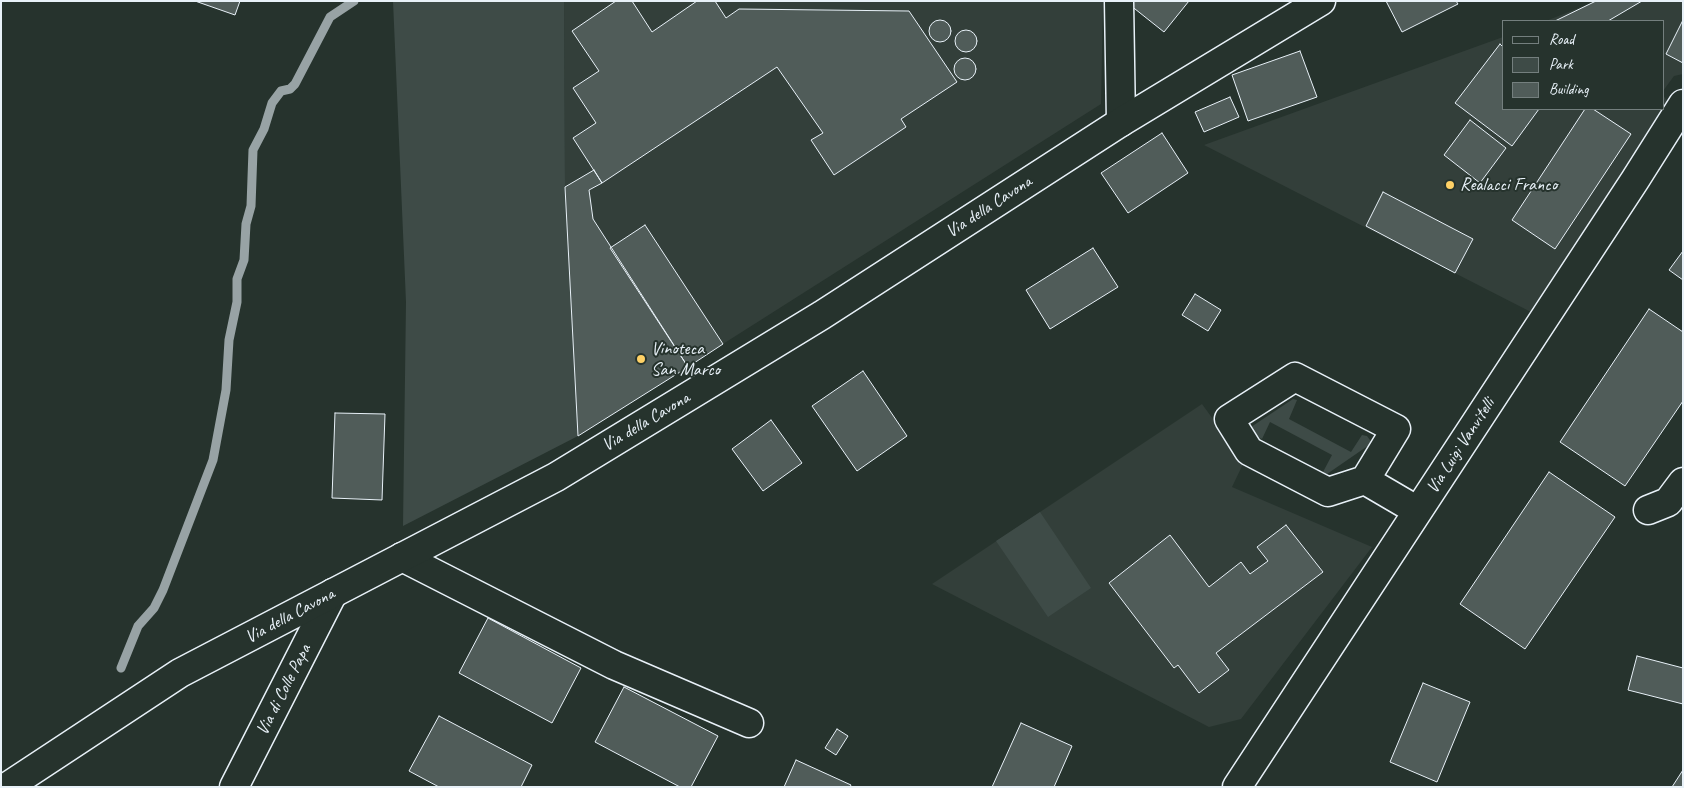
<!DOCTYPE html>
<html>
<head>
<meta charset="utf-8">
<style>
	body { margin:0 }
	#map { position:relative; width:1684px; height:788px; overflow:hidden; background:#26332d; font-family:Caveat,sans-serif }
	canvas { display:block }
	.frame { position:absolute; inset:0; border:2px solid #e8f1f8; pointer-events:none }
	.legend { position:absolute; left:1502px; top:20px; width:162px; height:90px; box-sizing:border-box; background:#26332d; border:1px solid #747f7e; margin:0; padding:6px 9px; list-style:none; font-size:15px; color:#e8f1f8 }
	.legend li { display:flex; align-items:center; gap:10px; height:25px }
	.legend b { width:25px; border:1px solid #747f7e }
</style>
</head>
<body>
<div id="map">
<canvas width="1684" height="788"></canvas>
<div class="frame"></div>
<ul class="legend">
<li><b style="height:6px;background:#26332d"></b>Road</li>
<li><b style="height:14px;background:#3e4b47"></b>Park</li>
<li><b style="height:14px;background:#505c59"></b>Building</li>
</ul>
</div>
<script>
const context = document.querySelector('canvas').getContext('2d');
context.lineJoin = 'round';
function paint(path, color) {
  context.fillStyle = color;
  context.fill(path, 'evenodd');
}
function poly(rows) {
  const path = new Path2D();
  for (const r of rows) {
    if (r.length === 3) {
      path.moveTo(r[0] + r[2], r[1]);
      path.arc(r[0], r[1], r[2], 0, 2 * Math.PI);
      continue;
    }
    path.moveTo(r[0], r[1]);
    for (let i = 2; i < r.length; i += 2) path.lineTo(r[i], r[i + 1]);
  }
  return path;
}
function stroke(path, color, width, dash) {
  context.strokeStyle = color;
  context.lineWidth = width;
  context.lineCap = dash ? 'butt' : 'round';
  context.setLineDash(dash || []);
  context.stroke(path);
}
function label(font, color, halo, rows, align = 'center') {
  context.font = font + ' Caveat,sans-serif';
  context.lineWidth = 4;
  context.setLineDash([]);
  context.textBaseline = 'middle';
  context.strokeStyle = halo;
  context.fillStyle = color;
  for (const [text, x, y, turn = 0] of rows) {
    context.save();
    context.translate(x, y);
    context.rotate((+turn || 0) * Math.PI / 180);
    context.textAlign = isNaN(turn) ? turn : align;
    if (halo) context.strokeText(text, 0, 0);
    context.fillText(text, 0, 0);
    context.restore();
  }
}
const built = poly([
	[564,1,1103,1,1101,104,578,436,565,187],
	[1596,1,1683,1,1683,74,1674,76,1663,91,1663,21,1546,21],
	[1503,37,1503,109,1663,109,1663,95,1669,104,1531,312,1204,145],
	[1202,404,1244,462,1232,487,1372,547,1241,719,1209,727,932,584]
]);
const green = poly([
	[393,1,564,1,565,187,578,436,403,526,406,302],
	[1293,399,1297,400,1289,419,1351,452,1362,435,1367,436,1372,443,1327,474,1323,472,1332,455,1270,422,1262,439,1249,433,1248,429],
	[1040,512,1091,588,1048,617,996,541]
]);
const stream = poly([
	[121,668,138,626,154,608,163,590,213,460,226,390,229,340,237,302,237,279,244,260,246,224,251,206,253,150,264,129,272,103,281,91,290,89,295,84,330,17,354,1]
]);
const building = poly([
	[195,1,240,1,235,15,195,1],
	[616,1,632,1,652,32,697,1,715,1,726,18,739,9,909,11,957,82,901,119,906,127,834,175,811,140,823,133,777,67,602,183,573,138,596,123,573,88,599,71,572,31,616,1],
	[1133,1,1189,1,1164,32,1130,5,1133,1],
	[1386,1,1456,1,1458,4,1402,32,1386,1],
	[1596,1,1642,1,1608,21,1555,21,1596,1],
	[940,31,11],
	[1683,20,1683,63,1666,54,1683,20],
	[966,41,11],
	[1500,44,1503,47,1503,109,1539,109,1512,146,1455,103,1500,44],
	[1300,51,1317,97,1248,121,1232,75,1300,51],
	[965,69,11],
	[1230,97,1239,117,1204,132,1195,112,1230,97],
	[1585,109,1593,109,1631,134,1555,249,1512,220,1585,109],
	[1470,120,1506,148,1480,183,1444,155,1470,120],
	[1162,133,1188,173,1128,213,1101,173,1162,133],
	[594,170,602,183,589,190,593,219,688,367,578,436,565,187,594,170],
	[1383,192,1473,239,1455,273,1366,226,1383,192],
	[645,225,723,344,688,367,610,248,645,225],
	[1093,248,1118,287,1050,329,1026,290,1093,248],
	[1683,251,1683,280,1669,270,1683,251],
	[1195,294,1221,310,1208,331,1182,315,1195,294],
	[1649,309,1683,332,1683,401,1625,486,1560,442,1649,309],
	[863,371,907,436,857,471,812,406,863,371],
	[335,413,385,414,382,500,332,498,335,413],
	[771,420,802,463,763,491,732,449,771,420],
	[1549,472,1615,517,1525,649,1460,604,1549,472],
	[1286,525,1323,572,1216,653,1229,670,1199,693,1178,665,1174,668,1109,583,1170,535,1209,587,1241,562,1250,574,1268,561,1257,547,1286,525],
	[488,618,581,668,552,723,459,673,488,618],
	[1637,656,1683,668,1683,704,1628,690,1637,656],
	[1423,683,1470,702,1437,782,1390,762,1423,683],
	[624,687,718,736,691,787,680,787,595,742,624,687],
	[439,716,532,765,521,787,439,787,409,771,439,716],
	[1021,723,1072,746,1054,787,992,787,1021,723],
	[837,729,848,736,836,755,825,748,837,729],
	[796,760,851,785,850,787,784,787,796,760],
	[1683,770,1683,787,1672,787,1683,770]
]);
const minor = poly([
	[1119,1,1121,122],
	[1365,480,1396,429,1295,377,1229,419,1249,451,1328,492,1365,480,1418,511],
	[1648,510,1668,502,1683,482],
	[402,557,614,665,749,723],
	[234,787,333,593],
	[1237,787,1635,180,1683,104]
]);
const major = poly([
	[7,787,180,673,556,477,822,315,1121,122,1321,1]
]);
const markers = [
	[1450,185,5,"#ffd166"],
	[641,359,5,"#ffd166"]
];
const poiNames = [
	["Realacci Franco",1460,185],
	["Vinoteca",651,349],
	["San Marco",651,370]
];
const streetNames = [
	["Via della Cavona",989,207,-33],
	["Via della Cavona",646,422,-31],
	["Via Luigi Vanvitelli",1461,446,-57],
	["Via della Cavona",290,616,-28],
	["Via di Colle Papa",284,690,-63]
];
paint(built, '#333f3a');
paint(green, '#3e4b47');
stroke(stream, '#98a3a5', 9);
paint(building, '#505c59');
stroke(building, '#e8f1f8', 1);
stroke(minor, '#e8f1f8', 31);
stroke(major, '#e8f1f8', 31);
stroke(minor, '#26332d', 28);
stroke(major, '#26332d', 28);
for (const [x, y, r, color] of markers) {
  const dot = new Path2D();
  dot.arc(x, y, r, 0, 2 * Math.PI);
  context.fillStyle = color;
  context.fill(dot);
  stroke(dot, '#26332d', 2);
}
label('18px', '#e8f1f8', '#26332d', poiNames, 'left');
label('18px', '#e8f1f8', '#26332d', streetNames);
</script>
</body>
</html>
